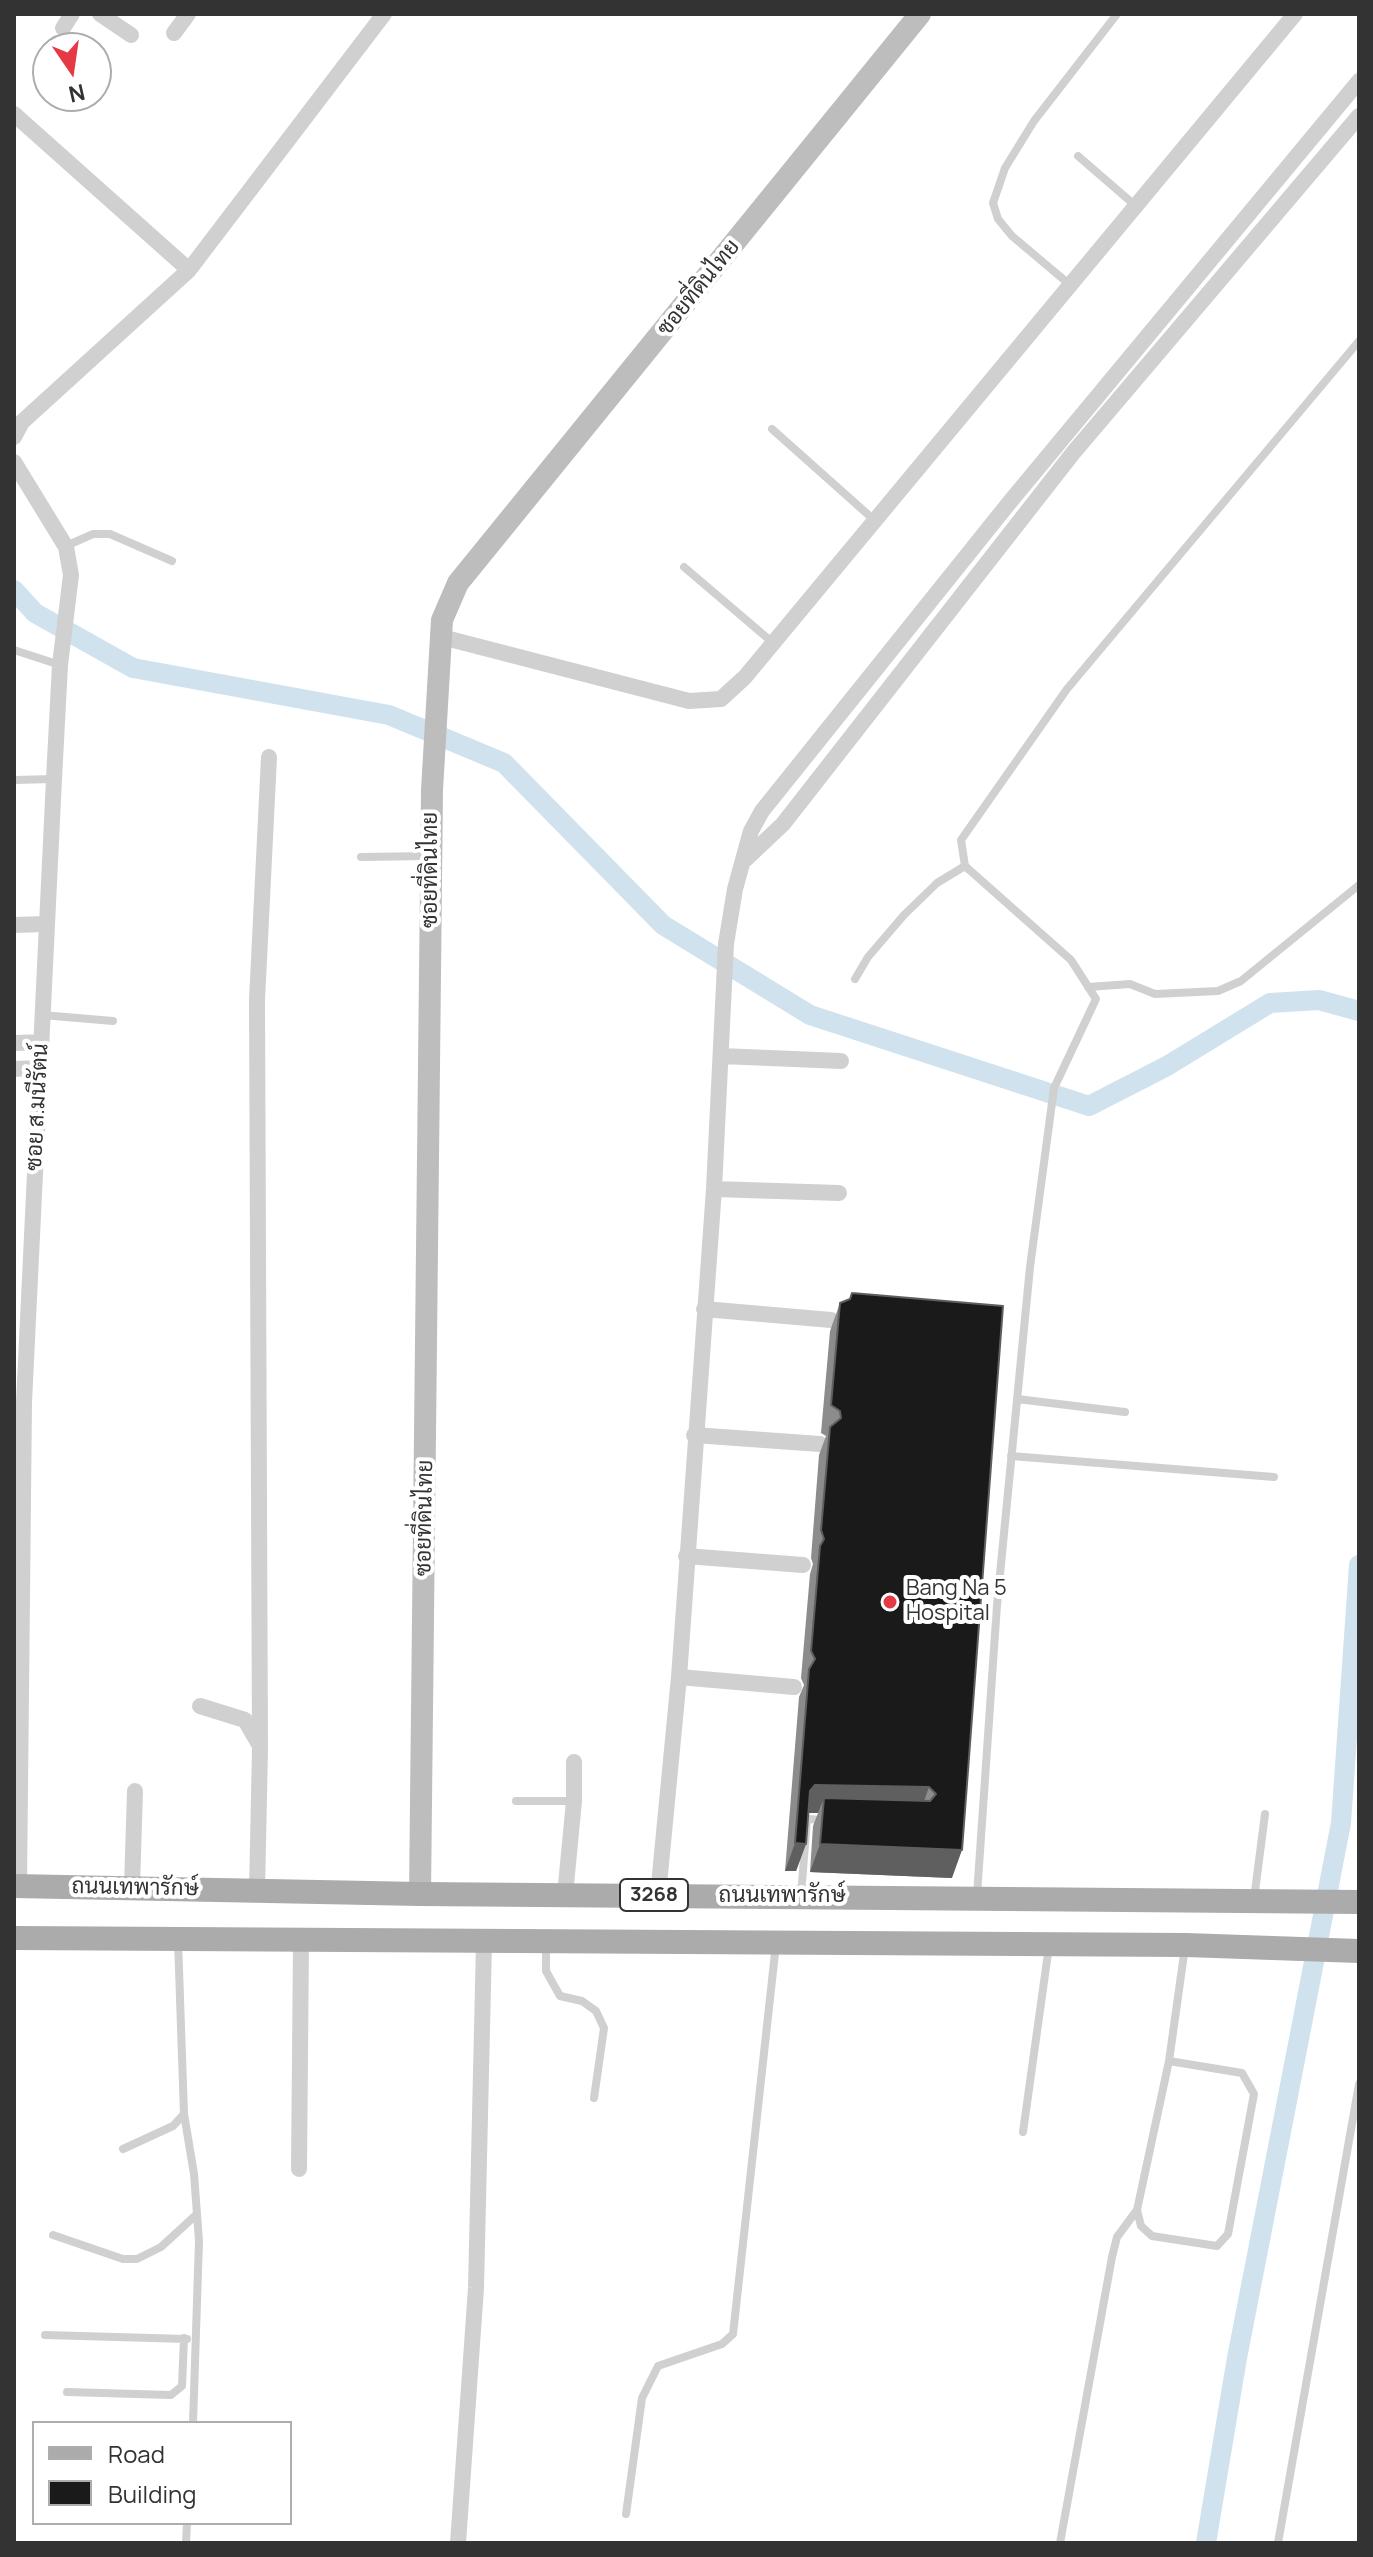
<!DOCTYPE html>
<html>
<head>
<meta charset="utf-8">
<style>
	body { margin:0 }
	#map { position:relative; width:1373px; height:2557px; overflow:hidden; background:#fff; font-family:Manrope,sans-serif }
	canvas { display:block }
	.frame { position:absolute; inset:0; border:16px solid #333; pointer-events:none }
	.legend { position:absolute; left:32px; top:2421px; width:260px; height:104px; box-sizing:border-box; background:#fff; border:2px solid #adadad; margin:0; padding:10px 14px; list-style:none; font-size:24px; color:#333 }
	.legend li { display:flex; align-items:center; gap:16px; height:40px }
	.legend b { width:40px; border:2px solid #adadad }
	.north { position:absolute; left:32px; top:32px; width:80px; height:80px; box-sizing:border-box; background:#fff; border:2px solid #adadad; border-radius:50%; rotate:167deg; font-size:22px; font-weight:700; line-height:32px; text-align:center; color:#333 }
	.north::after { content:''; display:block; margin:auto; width:28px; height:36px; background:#e63946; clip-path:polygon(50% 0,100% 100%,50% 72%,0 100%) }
</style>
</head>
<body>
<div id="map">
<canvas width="1373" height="2557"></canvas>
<div class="frame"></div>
<ul class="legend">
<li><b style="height:10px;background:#ababab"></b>Road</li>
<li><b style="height:22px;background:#1a1a1a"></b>Building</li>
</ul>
<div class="north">N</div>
</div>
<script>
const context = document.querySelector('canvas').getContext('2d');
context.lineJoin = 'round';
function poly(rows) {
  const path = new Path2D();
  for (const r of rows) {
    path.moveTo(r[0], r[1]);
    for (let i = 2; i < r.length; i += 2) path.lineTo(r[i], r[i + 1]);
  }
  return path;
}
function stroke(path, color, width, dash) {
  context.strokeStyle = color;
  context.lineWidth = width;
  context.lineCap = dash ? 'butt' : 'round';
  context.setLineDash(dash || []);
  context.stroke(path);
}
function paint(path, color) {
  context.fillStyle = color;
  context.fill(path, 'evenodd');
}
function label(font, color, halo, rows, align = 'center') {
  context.font = font + ' Manrope,Sarabun,sans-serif';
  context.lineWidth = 8;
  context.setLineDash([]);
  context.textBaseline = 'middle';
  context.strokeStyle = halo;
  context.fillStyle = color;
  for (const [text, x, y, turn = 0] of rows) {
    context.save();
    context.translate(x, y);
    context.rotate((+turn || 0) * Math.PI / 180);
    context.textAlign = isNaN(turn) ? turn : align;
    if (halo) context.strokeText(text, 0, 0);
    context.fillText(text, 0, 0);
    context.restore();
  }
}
const canal = poly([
	[14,590,35,613,133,668,389,715,504,763,663,925,810,1015,1089,1106,1167,1066,1270,1003,1319,1000,1359,1011],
	[1206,2543,1237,2358,1341,1823,1359,1565]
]);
const lane = poly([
	[1078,156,1137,207],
	[1069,284,1012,236,998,219,993,203,1005,168,1034,121,1117,14],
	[772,429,873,519],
	[66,546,93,534,110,534,172,561],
	[684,567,772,642],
	[14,650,60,665],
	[14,780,54,779],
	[361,857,430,856],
	[855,979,868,957,904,915,937,883,965,866],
	[1088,987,1130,984,1155,994,1218,991,1241,981,1359,885],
	[42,1015,113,1021],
	[1017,1399,1125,1412],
	[1011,1456,1274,1477],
	[516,1801,574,1801],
	[977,1895,997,1605,1030,1267,1054,1088,1096,999,1071,960,965,866,961,840,1067,689,1359,341],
	[801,1896,807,1819,824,1820],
	[1254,1899,1265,1814],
	[178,1940,184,2114,194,2174,199,2241,193,2423],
	[546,1945,546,1971,560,1996,582,2001,596,2011,604,2028,594,2098],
	[1169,2061,1242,2073,1254,2094,1228,2234,1217,2246,1152,2236,1141,2226,1137,2210,1169,2061,1185,1947],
	[1023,2132,1049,1946],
	[123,2149,173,2126,184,2114],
	[53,2235,123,2259,137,2259,161,2247,197,2214],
	[45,2335,187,2339],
	[67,2392,171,2395,182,2386,184,2338],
	[626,2514,642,2398,658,2366,722,2344,733,2334,776,1944],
	[186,2543,187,2523],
	[1060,2543,1112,2257,1117,2237,1137,2210],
	[1278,2543,1359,2084]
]);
const street = poly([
	[100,14,131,35],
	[63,28,72,14],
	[174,33,188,14],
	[14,114,189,270],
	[14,437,22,422,189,270,384,14],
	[14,462,66,547,71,575,60,665,54,779,24,1402,19,1886],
	[438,636,689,701,721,699,745,677,1295,14],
	[746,859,783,824,1073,453,1359,116],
	[14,925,46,924],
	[14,1043,41,1042],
	[721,1056,841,1061],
	[14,1069,40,1068],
	[714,1189,839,1193],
	[704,1309,831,1320],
	[694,1435,820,1444],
	[686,1556,803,1565],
	[679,1677,794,1687],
	[200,1706,245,1720,260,1746],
	[132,1887,135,1791],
	[257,1891,260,1748,257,1000,269,757],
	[565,1895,574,1801,574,1762],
	[658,1895,679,1677,714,1189,726,944,735,889,751,831,762,811,1009,503,1359,81],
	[299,2169,301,1941],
	[458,2543,476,2288,484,1943]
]);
const secondary = poly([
	[420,1894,432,790,442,620,458,583,920,14]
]);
const primary = poly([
	[14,1886,420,1894,1359,1902],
	[14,1938,1186,1945,1359,1951]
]);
const wall = poly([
	[850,1299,952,1878,810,1872,813,1826,818,1813,808,1813,806,1844,796,1871,785,1871,799,1697,804,1685,801,1678,810,1574,813,1564,811,1558,819,1455,826,1436,821,1433,830,1331,840,1303]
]);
const shadedWall = poly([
	[815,1785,929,1787,919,1815,824,1798,818,1813,804,1813,810,1791],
	[795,1843,806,1844,796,1871,785,1871],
	[820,1844,962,1850,952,1878,810,1872]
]);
const building = poly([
	[852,1293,1003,1306,962,1850,820,1844,824,1798,930,1801,936,1794,929,1787,815,1785,810,1791,806,1844,795,1843,809,1669,815,1659,811,1651,820,1546,824,1539,821,1530,830,1427,841,1418,840,1411,831,1405,840,1303,850,1299,852,1293]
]);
const markers = [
	[890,1602,8,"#e63946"]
];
const shields = [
	[654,1895,68]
];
const shieldNames = [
	["3268",654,1895]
];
const streetNames = [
	["ซอยที่ดินไทย",699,288,-51],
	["ซอยที่ดินไทย",431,870,-90],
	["ซอย ส.มนีรัตน์",38,1107,-87],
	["ซอยที่ดินไทย",425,1518,-89],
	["ถนนเทพารักษ์",135,1888,1],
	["ถนนเทพารักษ์",782,1896]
];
const poiNames = [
	["Bang Na 5",906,1589],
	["Hospital",906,1614]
];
stroke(canal, '#cfe2ee', 20);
stroke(lane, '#d0d0d0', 8);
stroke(street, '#d0d0d0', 16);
stroke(secondary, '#bdbdbd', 22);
stroke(primary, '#ababab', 24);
paint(wall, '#8c8c8c');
paint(shadedWall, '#5f5f5f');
paint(building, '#1a1a1a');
stroke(building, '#5f5f5f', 2);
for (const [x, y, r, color] of markers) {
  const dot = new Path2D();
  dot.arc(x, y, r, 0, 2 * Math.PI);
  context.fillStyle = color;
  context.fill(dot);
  stroke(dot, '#fff', 3);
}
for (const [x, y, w] of shields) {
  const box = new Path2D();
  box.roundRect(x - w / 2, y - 16, w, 32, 6);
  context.fillStyle = '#fff';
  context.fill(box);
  stroke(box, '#333', 2);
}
label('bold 20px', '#333', null, shieldNames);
label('22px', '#333', '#fff', streetNames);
label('22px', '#333', '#fff', poiNames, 'left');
</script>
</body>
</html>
